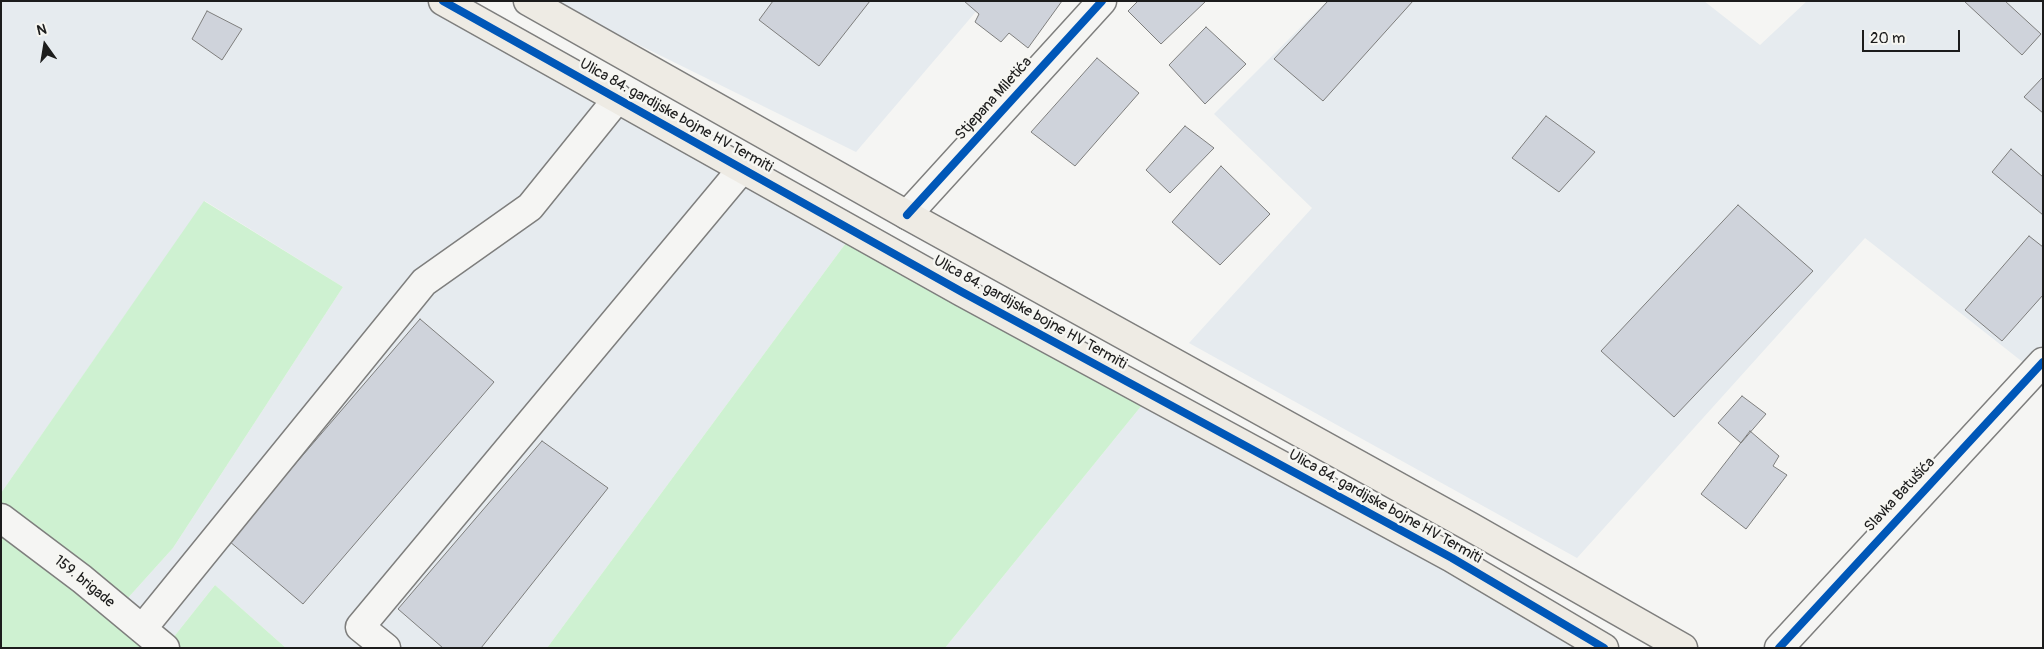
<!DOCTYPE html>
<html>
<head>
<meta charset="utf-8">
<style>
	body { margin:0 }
	#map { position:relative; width:2044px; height:649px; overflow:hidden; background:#f5f5f3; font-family:Pangolin,sans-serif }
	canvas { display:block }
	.frame { position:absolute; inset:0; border:2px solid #1c1c1c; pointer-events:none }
	.north { position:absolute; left:20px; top:20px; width:50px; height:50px; -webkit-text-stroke:4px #f6f6f2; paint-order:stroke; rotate:347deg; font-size:14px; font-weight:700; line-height:20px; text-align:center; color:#1c1c1c }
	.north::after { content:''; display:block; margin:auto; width:18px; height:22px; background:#1c1c1c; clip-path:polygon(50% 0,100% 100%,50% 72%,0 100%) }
	.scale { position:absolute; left:1862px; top:30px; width:98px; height:22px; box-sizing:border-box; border:2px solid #1c1c1c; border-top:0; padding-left:6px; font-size:15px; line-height:18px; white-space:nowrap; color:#1c1c1c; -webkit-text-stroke:4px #f6f6f2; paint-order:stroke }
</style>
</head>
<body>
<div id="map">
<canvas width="2044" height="649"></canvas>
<div class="frame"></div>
<div class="north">N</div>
<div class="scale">20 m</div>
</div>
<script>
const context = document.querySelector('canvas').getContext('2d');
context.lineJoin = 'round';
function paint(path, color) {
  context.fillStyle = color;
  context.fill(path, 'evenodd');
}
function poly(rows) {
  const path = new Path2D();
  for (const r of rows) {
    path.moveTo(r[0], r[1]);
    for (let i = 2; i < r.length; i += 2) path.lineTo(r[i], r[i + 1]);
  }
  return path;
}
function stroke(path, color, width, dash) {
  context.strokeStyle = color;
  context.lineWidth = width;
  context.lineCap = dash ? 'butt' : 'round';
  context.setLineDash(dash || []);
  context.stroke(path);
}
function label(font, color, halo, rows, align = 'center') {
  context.font = font + ' Pangolin,sans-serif';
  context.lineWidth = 5;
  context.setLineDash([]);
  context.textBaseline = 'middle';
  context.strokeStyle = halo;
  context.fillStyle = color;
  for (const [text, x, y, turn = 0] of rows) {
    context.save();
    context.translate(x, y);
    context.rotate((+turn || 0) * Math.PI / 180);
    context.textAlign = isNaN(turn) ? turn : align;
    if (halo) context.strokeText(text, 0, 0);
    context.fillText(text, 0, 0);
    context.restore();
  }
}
const built = poly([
	[1,1,443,1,854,232,547,648,286,648,215,585,165,648,118,609,173,548,343,287,205,201,1,493],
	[550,1,985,1,856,152],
	[1327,1,1704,1,1760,45,1807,1,2043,1,2043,378,1865,238,1577,558,1189,343,1312,208,1214,114],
	[1151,394,1604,648,945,648]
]);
const green = poly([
	[204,201,343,287,173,548,118,609,165,648,1,648,1,493],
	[854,232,1151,394,945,648,547,648],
	[215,585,286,648,165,648]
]);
const building = poly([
	[773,1,870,1,819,66,759,20,773,1],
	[964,1,1062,1,1028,48,1009,33,1001,42,975,22,979,14,964,1],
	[1138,1,1206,1,1161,44,1128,11,1138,1],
	[1328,1,1413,1,1323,101,1274,59,1328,1],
	[1964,1,2005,1,2041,34,2022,55,1964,1],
	[207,11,242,29,222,60,192,39,207,11],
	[1206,27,1246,64,1205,104,1169,65,1206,27],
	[1097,58,1139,93,1075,166,1031,132,1097,58],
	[2043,77,2043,113,2024,97,2043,77],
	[1546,116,1595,152,1559,192,1512,158,1546,116],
	[1185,126,1214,148,1170,193,1146,170,1185,126],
	[2011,149,2043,177,2043,215,1992,172,2011,149],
	[1221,166,1270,214,1220,265,1172,222,1221,166],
	[1738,205,1813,271,1674,417,1601,351,1738,205],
	[2029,236,2043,247,2043,295,2002,341,1965,310,2029,236],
	[420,319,494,382,303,604,229,541,420,319],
	[1742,396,1766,414,1741,443,1718,423,1742,396],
	[1750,431,1779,456,1773,466,1787,475,1746,529,1701,494,1750,431],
	[542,441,608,488,481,648,443,648,398,609,542,441]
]);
const minor = poly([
	[907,215,1102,1],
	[1,518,82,579,165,648],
	[142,629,424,282,530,207,618,98],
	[386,648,360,627,742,169],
	[1779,648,2043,362]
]);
const major = poly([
	[443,1,962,292,1452,558,1604,648],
	[528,1,907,215,1469,526,1683,648]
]);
const cycleway = poly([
	[443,1,962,292,1452,558,1604,648],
	[907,215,1102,1],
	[1779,648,2043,362]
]);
const streetNames = [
	["Stjepana Miletića",994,99,-48],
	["Ulica 84. gardijske bojne HV Termiti",676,116,29],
	["Ulica 84. gardijske bojne HV Termiti",1030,313,29],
	["Slavka Batušića",1900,495,-47],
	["Ulica 84. gardijske bojne HV Termiti",1385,507,29],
	["159. brigade",84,582,39]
];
paint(built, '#e6ebef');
paint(green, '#cef1d1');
paint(building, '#cfd3db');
stroke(building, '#7e7e7d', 1);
stroke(minor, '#7e7e7d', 31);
stroke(major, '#7e7e7d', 31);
stroke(minor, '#f5f5f3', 28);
stroke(major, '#eeebe4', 28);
stroke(cycleway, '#0057b8', 8);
label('15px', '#1c1c1c', '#f6f6f2', streetNames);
</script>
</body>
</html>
